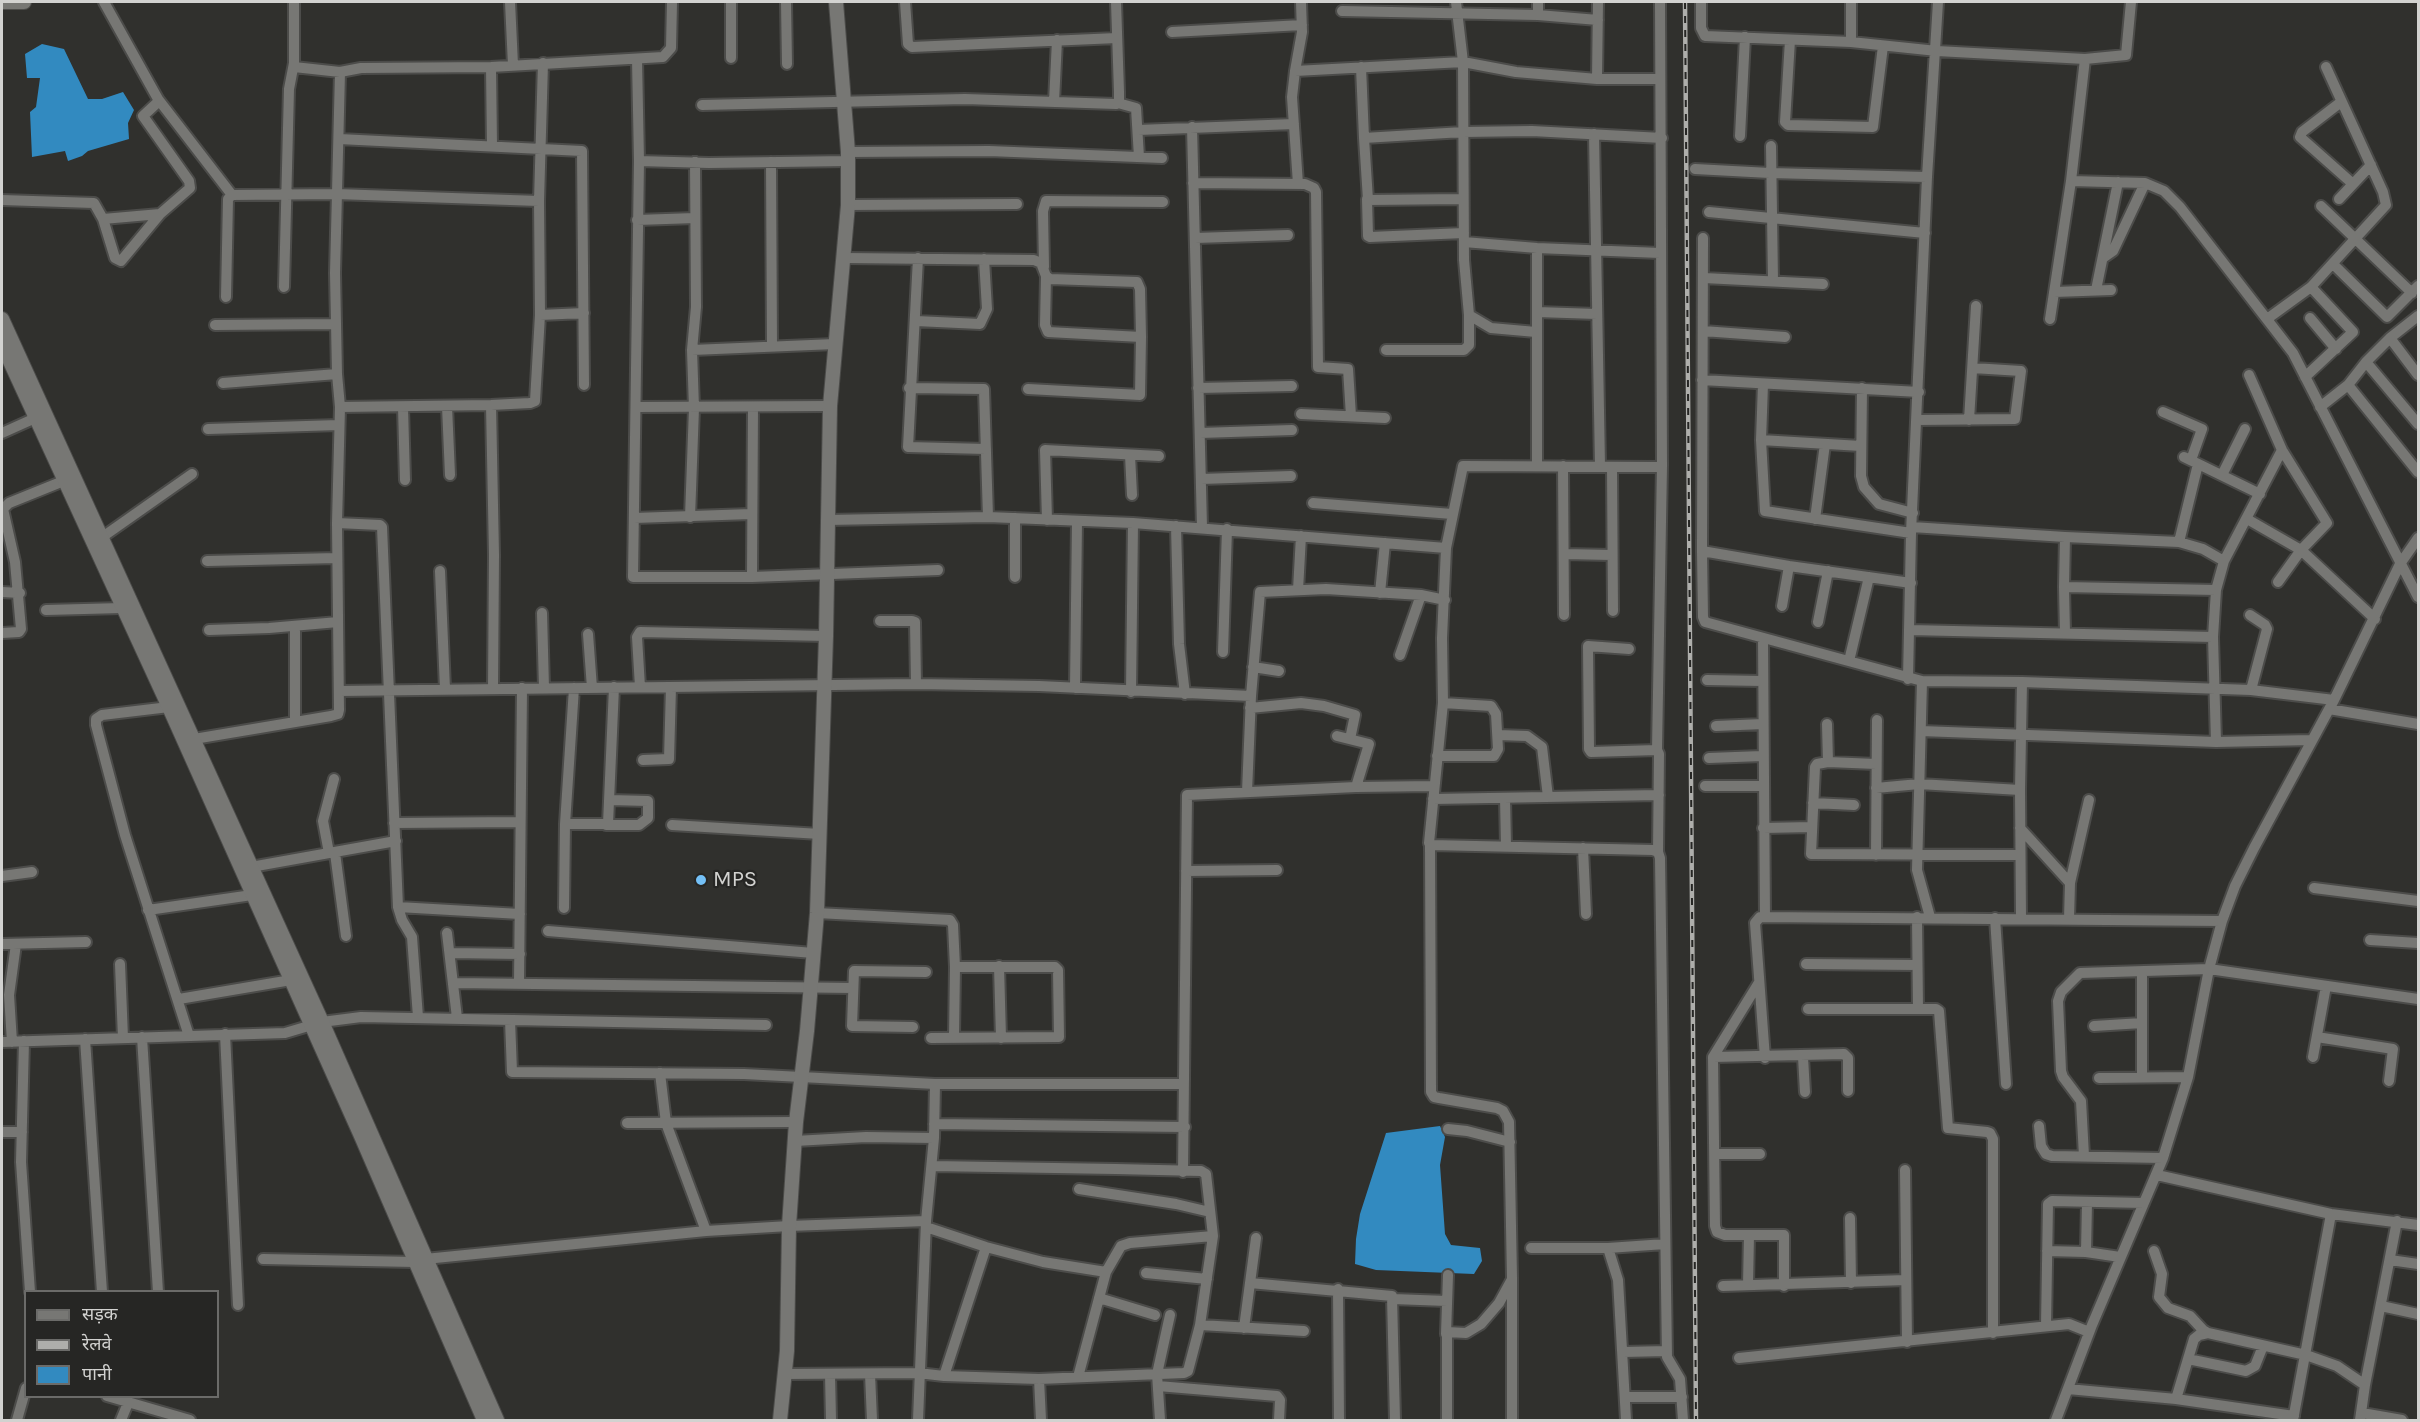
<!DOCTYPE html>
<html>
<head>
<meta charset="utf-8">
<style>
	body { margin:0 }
	#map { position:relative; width:2420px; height:1422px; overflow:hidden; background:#30302d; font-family:Karla,"Noto Sans Devanagari",sans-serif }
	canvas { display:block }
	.frame { position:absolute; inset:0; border:3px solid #d2d2d0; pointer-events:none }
	.legend { position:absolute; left:24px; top:1290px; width:195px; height:108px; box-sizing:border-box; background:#262624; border:2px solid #6b6b69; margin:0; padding:8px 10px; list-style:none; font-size:18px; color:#d2d2d0 }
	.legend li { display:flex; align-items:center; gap:12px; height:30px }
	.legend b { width:30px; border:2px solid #6b6b69 }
</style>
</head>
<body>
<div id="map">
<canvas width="2420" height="1422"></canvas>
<div class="frame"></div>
<ul class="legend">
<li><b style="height:8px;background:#777774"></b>सड़क</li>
<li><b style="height:8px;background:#aeaeab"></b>रेलवे</li>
<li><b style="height:16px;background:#328ac0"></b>पानी</li>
</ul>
</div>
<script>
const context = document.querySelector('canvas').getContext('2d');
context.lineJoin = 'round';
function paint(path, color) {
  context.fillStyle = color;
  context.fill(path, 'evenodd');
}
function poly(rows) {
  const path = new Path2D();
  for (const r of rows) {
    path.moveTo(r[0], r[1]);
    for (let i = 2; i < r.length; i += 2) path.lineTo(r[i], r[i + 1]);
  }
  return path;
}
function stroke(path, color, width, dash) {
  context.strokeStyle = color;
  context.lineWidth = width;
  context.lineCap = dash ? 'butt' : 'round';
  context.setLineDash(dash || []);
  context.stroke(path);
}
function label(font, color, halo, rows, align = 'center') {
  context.font = font + ' Karla,sans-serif';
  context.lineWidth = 4.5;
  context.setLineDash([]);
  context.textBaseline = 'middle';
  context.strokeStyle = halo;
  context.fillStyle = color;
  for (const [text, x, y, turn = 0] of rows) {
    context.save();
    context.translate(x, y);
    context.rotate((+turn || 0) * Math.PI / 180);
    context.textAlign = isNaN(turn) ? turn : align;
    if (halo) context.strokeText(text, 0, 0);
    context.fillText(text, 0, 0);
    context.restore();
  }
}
const water = poly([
	[42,44,64,49,88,99,102,99,123,92,134,110,128,123,129,139,88,151,82,156,68,161,65,151,32,157,30,112,36,107,40,78,27,78,25,54],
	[1440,1126,1445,1137,1440,1165,1445,1234,1451,1245,1480,1248,1482,1261,1474,1274,1376,1270,1355,1264,1356,1239,1360,1214,1386,1133]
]);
const street = poly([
	[510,2,513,65],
	[731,2,731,58],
	[786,2,787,64],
	[905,2,908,44,912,47,1117,38],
	[1301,2,1302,32,1295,71,1463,62,1516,72,1597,79,1660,79],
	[1456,2,1463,62,1464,260,1469,315,1491,328,1536,332],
	[1660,2,1662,465,1657,750,1659,754,1658,852,1660,858,1667,1357,1680,1379,1683,1420],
	[1701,2,1701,28,1705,36,1851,42,1937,51,2085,59,2126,55,2131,2],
	[1342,11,1538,15,1598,20],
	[1538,15,1538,2],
	[1172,32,1302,25],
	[1790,40,1785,122,1788,125,1873,127,1883,46],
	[1851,42,1851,2],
	[637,59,639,161,633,577,752,577,938,570],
	[491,67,492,146],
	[1361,67,1364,138,1463,132,1532,131,1662,138],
	[1295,71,1292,97,1298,184],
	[340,72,361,68,491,67,663,57,671,48,672,2],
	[1597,79,1598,2],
	[158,99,232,195],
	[1054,102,1057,40],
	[2341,102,2302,132,2300,137,2353,184],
	[1118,103,1136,108,1139,157],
	[702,105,965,99,1116,104,1119,102,1119,92,1116,2],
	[1192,127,1202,527],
	[1138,130,1294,124],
	[1594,134,1600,466],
	[1740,136,1745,37],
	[1364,138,1368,200,1463,199],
	[339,139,582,151,584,385],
	[1771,146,1773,281],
	[848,152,989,151,1162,158],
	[639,161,709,163,848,161],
	[771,162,772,347],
	[1695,169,1770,173,1927,177],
	[2071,181,2145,183,2164,191,2180,207,2293,353,2418,597],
	[1193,183,1305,184,1314,188,1316,192,1318,367,1348,369,1351,416],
	[232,195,336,194,539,201],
	[1367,199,1368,236,1370,237,1464,233],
	[2339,199,2371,165],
	[2,200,94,203,103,219,160,214,190,188,189,181,143,116,158,102,158,99,104,2],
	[848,205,1017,204],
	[2321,206,2412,293],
	[1709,212,1925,233],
	[103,219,115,258,121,261,160,214],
	[637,220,695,218],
	[1195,238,1288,235],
	[1703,238,1702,551,1703,617,1705,622,1922,681,2022,682,2251,690,2334,700],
	[1464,242,1537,248,1660,253],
	[1537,248,1537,465],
	[845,258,1034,260,1041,263,1046,276,1050,279,1137,282,1140,289,1141,337,1140,395,1028,389],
	[918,258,908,447,986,449],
	[2103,258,2113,251,2145,183],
	[2333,264,2387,317,2418,286],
	[1044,267,1043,211,1046,201,1163,202],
	[1046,276,1045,325,1048,332,1141,337],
	[1704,278,1823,284],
	[284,287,289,89,294,63,294,2],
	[2096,290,2118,182],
	[2054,292,2111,290],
	[226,297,228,199,232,195],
	[1537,312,1597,314],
	[540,315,584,313],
	[2310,318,2336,349],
	[2050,319,2071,181,2085,59],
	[2267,319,2311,287,2386,205,2383,192,2326,67],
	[916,321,980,324,987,309,984,259],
	[215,325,336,324],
	[1703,331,1785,337],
	[2390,338,2418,375],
	[692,350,835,344],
	[1386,350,1464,350,1469,345,1469,315],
	[2366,362,2418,424],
	[2249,375,2282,450,2327,523,2301,550,2278,582],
	[2305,377,2353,332,2311,287],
	[1702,380,1919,392],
	[223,383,337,374],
	[1763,384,1761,440,1765,511,1911,533],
	[2348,385,2418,472],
	[909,388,984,389,988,517],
	[1198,388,1292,386],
	[1862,388,1861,476,1864,487,1879,504,1913,513],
	[491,405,494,555,493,688],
	[447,406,450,475],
	[340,407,491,405,530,403,535,401,540,315,539,201,543,63],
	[403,407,405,480],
	[636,407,830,406],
	[2320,407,2348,385,2366,362,2390,338,2418,316],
	[2163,412,2202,429,2191,460],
	[1301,414,1385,418],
	[1917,420,2015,419,2021,371,1973,368],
	[1969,420,1976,306],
	[208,429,339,425],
	[2,433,42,415],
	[1200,433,1292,430],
	[1761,440,1861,446],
	[1130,455,1132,495],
	[2184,457,2260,494],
	[1563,466,1564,615],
	[1612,467,1613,611],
	[2222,475,2245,429],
	[1201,479,1291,476],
	[1313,503,1452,514],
	[690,517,694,408,692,350,696,307,695,162],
	[634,518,751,514],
	[1015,518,1015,577],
	[1815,519,1825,444],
	[2247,519,2301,550,2375,619],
	[827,520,988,517,1133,523,1446,548],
	[1047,520,1045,450,1159,456],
	[337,523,380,525,382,527,398,907,402,920,412,937,418,1017],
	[1176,526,1179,644,1185,694],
	[1912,527,2065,537,2179,542,2203,549,2224,561],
	[101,538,192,474],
	[2179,542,2198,464],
	[1702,551,1789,566,1911,583],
	[1564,554,1612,555],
	[207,561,337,558],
	[440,571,445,689],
	[752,577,753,407],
	[2064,587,2065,537],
	[1298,590,1301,536],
	[2,592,20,593],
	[1380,593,1385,543],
	[1782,606,1789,566],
	[46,610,122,608],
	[542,613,544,688],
	[2250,615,2265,625,2267,629,2251,690],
	[880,621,912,621,915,622,916,684],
	[1818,622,1828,571],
	[209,630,269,628,338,622],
	[1910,630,2213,637],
	[2,633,19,632,21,629,15,562,3,509,9,503,71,478],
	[2065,633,2064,587,2216,590],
	[588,634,592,688],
	[1763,638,1765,917],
	[1629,649,1588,646,1589,749,1591,752,1657,750],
	[1223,652,1227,529],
	[1400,655,1421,595],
	[1849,661,1869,577],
	[1253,667,1279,671],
	[1908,679,1911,533,1927,177,1938,2],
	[1707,680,1762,681],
	[1922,681,1917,870,1930,917],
	[640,687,637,637,640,632,826,636],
	[1075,688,1077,521],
	[339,691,916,684,1039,686,1251,696],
	[1131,692,1133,523],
	[169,707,102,715,96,719,96,725,125,835,189,1036],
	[1250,708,1301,703,1324,706,1355,715,1350,739],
	[2329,709,2418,724],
	[295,722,295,626],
	[1827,724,1828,762],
	[1716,726,1763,724],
	[1921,731,2216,742,2312,740],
	[1498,735,1527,736,1542,747,1548,797],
	[1337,736,1369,744,1356,787],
	[194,739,331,716,338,714,339,710,337,523,340,407,337,374,335,273,340,72,294,67],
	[2216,742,2213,637,2216,590,2224,561,2282,450],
	[1437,756,1494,756,1498,749,1496,714,1491,706,1443,703],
	[1709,758,1762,756],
	[643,760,669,759,671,687],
	[1876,764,1828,762,1817,764,1815,767,1811,854,2020,855],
	[1705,786,1762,786],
	[1876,788,1919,784,2020,790],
	[1247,792,1251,696,1260,592,1326,589,1421,595,1445,600],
	[1505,798,1506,846],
	[1433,799,1659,795],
	[1813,803,1854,805],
	[394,823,520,822],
	[565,824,608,824,614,687],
	[606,825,639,825,648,818,648,801,610,800],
	[672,825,820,834],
	[1763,828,1812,827],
	[2020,828,2070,883],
	[1430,844,1431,1092,1434,1097,1439,1098,1497,1108,1503,1111,1509,1122,1512,1278,1512,1420],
	[1583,848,1586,914],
	[1658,852,1653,850,1431,845,1429,843,1443,703,1442,638,1446,548,1463,466,1661,467],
	[329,853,323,821,334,779],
	[335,853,346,936],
	[1876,855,1877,720],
	[251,867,396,841],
	[1186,871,1277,870],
	[2,876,32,872],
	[2314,888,2418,901],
	[398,907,520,914],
	[564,908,565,824,574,688],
	[148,910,252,895],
	[817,913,950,920,953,925,955,967,954,1037],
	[1917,917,1918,1009],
	[1995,918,2006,1084],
	[2021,918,2020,790,2022,682],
	[2069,919,2070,883,2089,800],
	[548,931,813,953],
	[447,933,457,1018],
	[2370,940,2418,943],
	[2,944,86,942],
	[450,953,520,954],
	[120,964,123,1038],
	[1806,964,1917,965],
	[999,966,1001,1038],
	[454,983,853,988],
	[519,983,522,688],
	[1758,984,1713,1057,1715,1226,1717,1232,1725,1235,1784,1235,1784,1286],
	[179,999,297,979],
	[1808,1009,1936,1009,1939,1011,1948,1128,1987,1132,1990,1133,1993,1139,1993,1333],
	[510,1020,512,1072,744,1074,935,1084,1183,1084],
	[2094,1026,2142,1023],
	[913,1027,852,1026,854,971,926,972],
	[225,1034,238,1305],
	[142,1037,158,1292],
	[2317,1037,2393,1049,2389,1081],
	[931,1038,1059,1037,1058,970,1055,967,955,967],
	[85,1039,102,1292],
	[24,1041,21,1162,30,1292],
	[2,1042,285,1033,322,1022,361,1017,766,1025],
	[12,1042,9,995,16,944],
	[1713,1057,1844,1054,1848,1058,1848,1091],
	[1803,1057,1805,1092],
	[2313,1057,2326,986],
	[1765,1058,1755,923,1760,917,2222,921],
	[660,1073,666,1123,706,1231],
	[2142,1077,2142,973],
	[2099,1078,2188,1077],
	[627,1123,796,1122],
	[934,1124,1185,1127],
	[2039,1126,2041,1146,2046,1154,2052,1156,2163,1158],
	[1448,1129,1467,1131,1510,1142],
	[2,1132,22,1132],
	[795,1141,866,1137,934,1138],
	[1715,1154,1760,1154],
	[2084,1156,2081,1101,2063,1077,2061,1071,2058,1001,2061,992,2080,973,2209,969,2418,999],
	[1905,1170,1907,1342],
	[1183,1172,1187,795,1356,787,1434,786],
	[2157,1175,2331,1214,2418,1225],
	[1079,1189,1176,1204,1210,1212],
	[1850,1218,1851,1283],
	[926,1227,986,1247,1043,1262,1106,1272],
	[1531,1248,1608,1248,1665,1244],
	[1608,1248,1618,1280,1626,1420],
	[2047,1251,2086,1252,2120,1257],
	[2154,1251,2162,1274,2159,1297,2168,1308,2190,1316,2203,1330,2208,1333,2306,1355,2337,1366,2365,1385],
	[2086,1252,2087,1202],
	[263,1259,415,1262,425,1259,706,1231,789,1226,926,1221],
	[2390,1260,2418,1264],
	[1146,1273,1207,1279],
	[1250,1283,1392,1296,1395,1420],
	[1748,1285,1749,1235],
	[1723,1286,1906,1280],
	[1338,1289,1339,1420],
	[1099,1298,1155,1315],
	[1393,1299,1447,1301],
	[2381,1306,2418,1314],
	[1200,1325,1304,1331],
	[2046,1326,2048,1204,2052,1201,2144,1203],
	[1244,1328,1256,1238],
	[1446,1334,1448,1275],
	[1623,1352,1667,1351],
	[1739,1358,2069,1324,2089,1332],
	[2188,1359,2246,1371,2255,1366,2263,1346],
	[784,1374,918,1373,944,1376,1039,1379,1184,1373,1188,1371,1200,1325,1213,1236,1206,1174,1201,1171,1116,1169,932,1166],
	[830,1374,831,1420],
	[870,1374,872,1420],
	[944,1376,986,1247],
	[1078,1377,1106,1272,1121,1246,1130,1243,1213,1236],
	[1039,1379,1041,1420],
	[1158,1386,1277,1396,1280,1400,1279,1420],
	[2068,1389,2176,1399,2294,1416],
	[107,1396,190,1420],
	[1626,1397,1682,1397],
	[2176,1399,2194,1339,2199,1335,2208,1333],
	[2362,1413,2402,1420],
	[17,1420,26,1388],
	[121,1420,128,1403],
	[918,1420,926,1221,934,1138,935,1084],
	[1160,1420,1157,1374,1170,1315],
	[1447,1420,1447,1332,1466,1333,1481,1324,1499,1303,1511,1281],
	[2056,1420,2092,1325,2163,1158,2188,1077,2209,969,2222,921,2235,886,2254,848,2334,700,2400,564,2418,538],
	[2293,1420,2331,1214],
	[2360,1420,2365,1385,2397,1221]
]);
const secondary = poly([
	[2,2,24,2],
	[2,319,322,1022,497,1420],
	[2,344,169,707,361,1136,484,1420],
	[780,1420,787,1351,789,1226,796,1122,807,1031,817,913,826,636,830,406,848,205,848,152,836,2]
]);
const rail = poly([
	[1685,2,1696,1420]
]);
const markers = [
	[701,880,6,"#74c0f6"]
];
const poiNames = [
	["MPS",713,880]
];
paint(water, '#328ac0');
stroke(street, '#4c4c4a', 14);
stroke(secondary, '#4c4c4a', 16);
stroke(street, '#777774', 10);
stroke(secondary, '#777774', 14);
stroke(rail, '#aeaeab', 4.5);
stroke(rail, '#262624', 2, [7]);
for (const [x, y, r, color] of markers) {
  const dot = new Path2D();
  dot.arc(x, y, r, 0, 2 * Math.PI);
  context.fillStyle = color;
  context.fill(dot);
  stroke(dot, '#262624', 2);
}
label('22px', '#d2d2d0', '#262624', poiNames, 'left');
</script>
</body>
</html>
